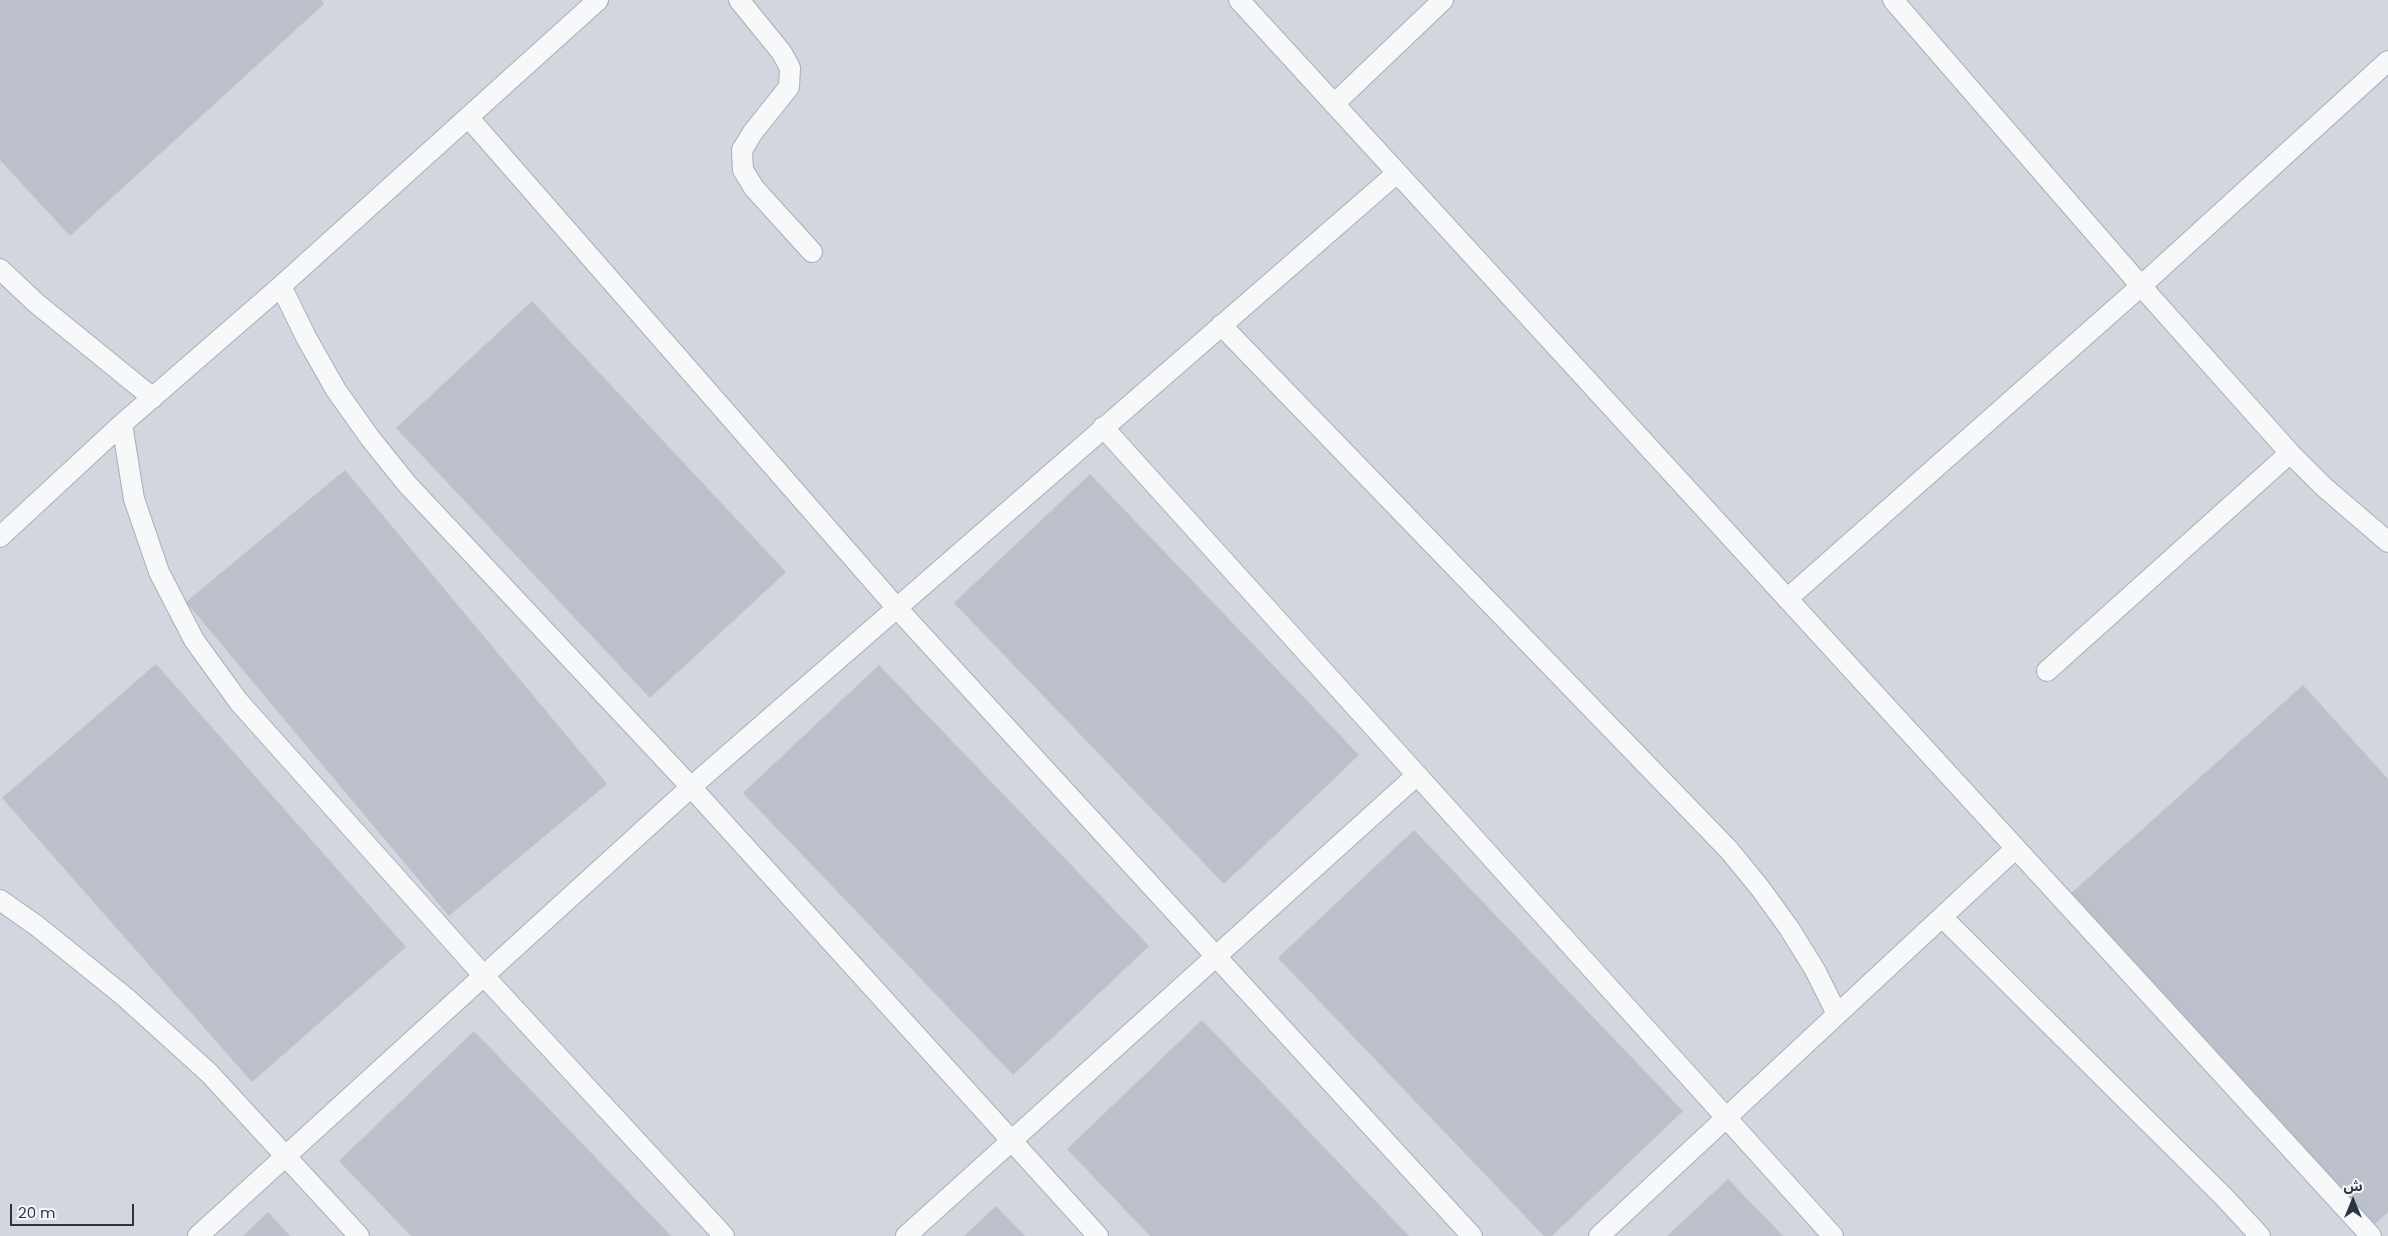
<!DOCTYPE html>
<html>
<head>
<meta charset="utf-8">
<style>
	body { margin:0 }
	#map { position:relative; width:2388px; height:1236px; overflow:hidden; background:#e4e7ec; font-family:Poppins,"Noto Sans Arabic",sans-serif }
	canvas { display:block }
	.north { position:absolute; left:2328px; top:1176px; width:50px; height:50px; -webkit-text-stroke:4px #f4f6f9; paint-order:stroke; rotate:0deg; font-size:14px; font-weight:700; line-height:20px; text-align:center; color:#2b3445 }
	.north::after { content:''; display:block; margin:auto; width:18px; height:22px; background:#2b3445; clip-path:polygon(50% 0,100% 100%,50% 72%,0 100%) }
	.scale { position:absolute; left:10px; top:1204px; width:124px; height:22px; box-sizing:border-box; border:2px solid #2b3445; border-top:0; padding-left:6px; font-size:15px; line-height:18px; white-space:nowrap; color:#2b3445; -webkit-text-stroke:4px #f4f6f9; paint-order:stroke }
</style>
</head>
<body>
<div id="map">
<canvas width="2388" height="1236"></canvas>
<div class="north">ش</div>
<div class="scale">20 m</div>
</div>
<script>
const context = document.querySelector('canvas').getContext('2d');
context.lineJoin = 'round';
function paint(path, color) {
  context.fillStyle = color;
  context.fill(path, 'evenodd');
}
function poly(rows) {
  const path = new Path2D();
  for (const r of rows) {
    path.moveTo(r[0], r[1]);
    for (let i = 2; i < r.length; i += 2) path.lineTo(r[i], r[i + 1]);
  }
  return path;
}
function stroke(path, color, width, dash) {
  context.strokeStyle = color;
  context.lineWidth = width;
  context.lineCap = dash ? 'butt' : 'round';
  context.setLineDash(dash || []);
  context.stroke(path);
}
const built = poly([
	[0,0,2388,0,2388,1236,0,1236]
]);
const building = poly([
	[0,0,321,0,324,4,70,236,0,160],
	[532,301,786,572,650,698,396,428],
	[345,470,607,784,449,916,186,602],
	[1090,474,1359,755,1224,884,954,603],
	[156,664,406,947,252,1082,2,798],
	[879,665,1149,946,1013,1075,743,793],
	[2303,685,2388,779,2388,1212,2370,1228,2068,896],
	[1414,830,1683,1111,1552,1236,1544,1236,1278,958],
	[1202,1020,1409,1236,1150,1236,1067,1149],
	[474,1031,671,1236,411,1236,339,1161],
	[1728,1179,1783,1236,1667,1236],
	[996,1206,1025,1236,964,1236],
	[268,1212,290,1236,243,1236]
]);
const service = poly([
	[739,0,782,53,790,68,789,87,753,132,742,150,743,170,754,188,812,252],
	[1239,0,2371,1236],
	[1893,0,2141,286,2290,453,2324,487,2388,542],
	[1334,104,1443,0],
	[468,117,896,607,1472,1236],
	[0,269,36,303,153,398],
	[281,286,307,339,336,390,370,438,407,484,691,787,1098,1236],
	[1221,325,1729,850,1760,888,1789,928,1815,970,1837,1014],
	[122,424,134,499,159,572,194,640,239,702,484,976,724,1236],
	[1103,427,1833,1236],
	[0,537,122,424,281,286,598,0],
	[1787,599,2141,286,2388,61],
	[2047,671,2290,453],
	[0,900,37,926,125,997,209,1073,359,1236],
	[1942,917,2224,1197,2260,1236],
	[198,1236,691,787,1397,173],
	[906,1236,1417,775],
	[1599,1236,2016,848]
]);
paint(built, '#d2d6de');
paint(building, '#bbc0ca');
stroke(service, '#a9aeb7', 22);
stroke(service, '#f7f8fa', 20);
</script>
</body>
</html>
